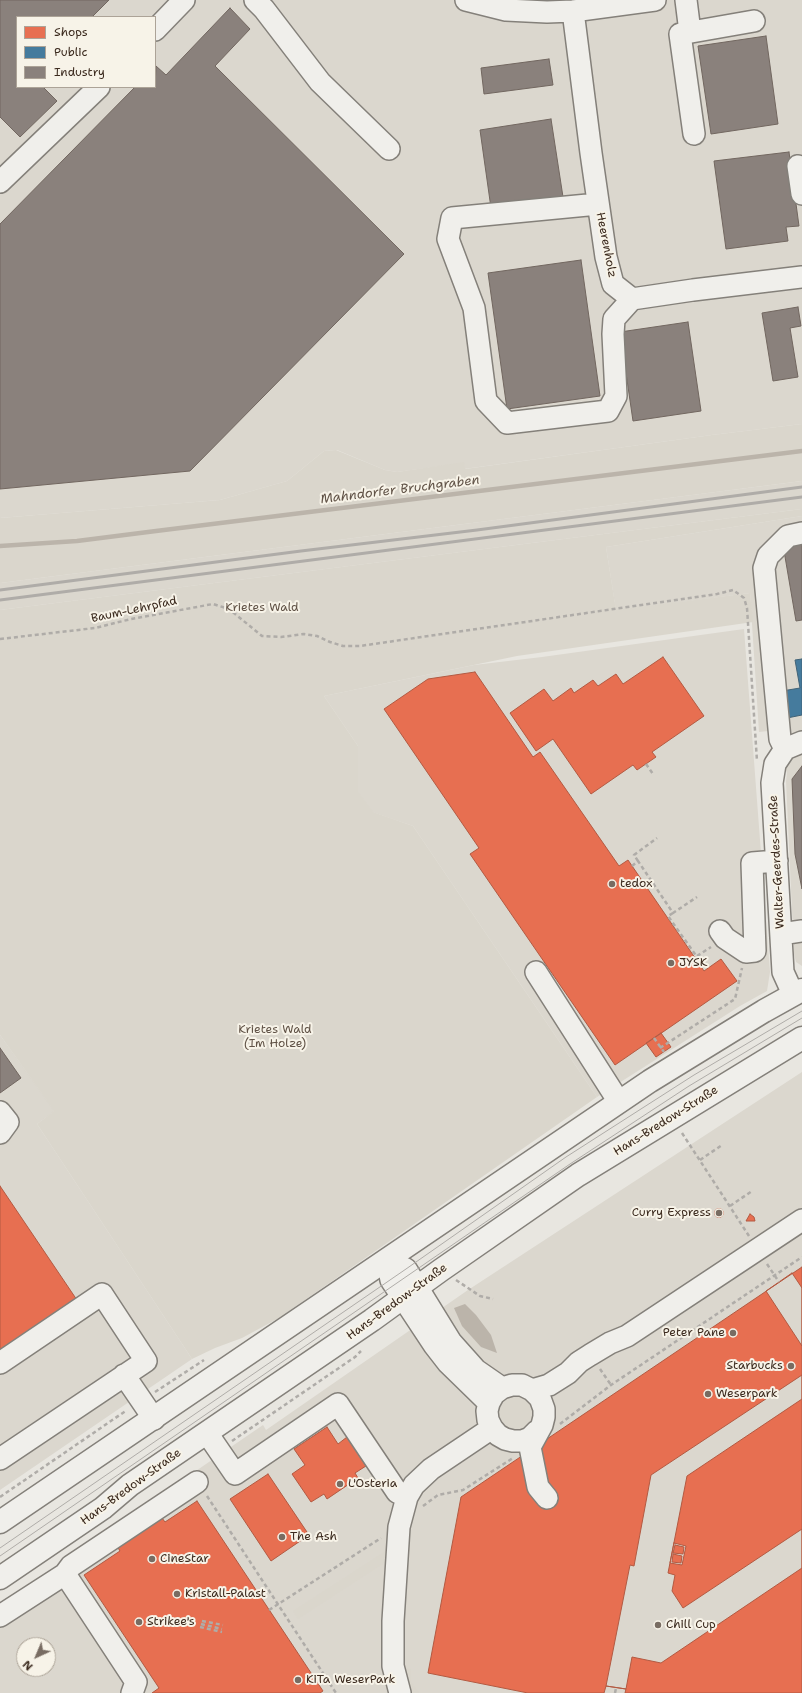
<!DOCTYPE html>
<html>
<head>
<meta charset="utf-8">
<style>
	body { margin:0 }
	#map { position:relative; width:802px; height:1693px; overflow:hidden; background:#e8e6e0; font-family:"Shantell Sans",sans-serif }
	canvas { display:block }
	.legend { position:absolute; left:16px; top:16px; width:140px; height:72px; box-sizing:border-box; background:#f7f3e8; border:1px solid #aca397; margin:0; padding:5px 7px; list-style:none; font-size:12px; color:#3b2a1e }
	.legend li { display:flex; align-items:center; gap:8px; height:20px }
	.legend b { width:20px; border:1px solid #aca397 }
	.north { position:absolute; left:16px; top:1637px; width:40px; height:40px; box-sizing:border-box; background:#f7f3e8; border:1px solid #aca397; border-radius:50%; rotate:224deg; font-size:11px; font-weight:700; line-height:16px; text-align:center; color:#3b2a1e }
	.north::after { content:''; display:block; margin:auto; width:14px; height:18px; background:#786c62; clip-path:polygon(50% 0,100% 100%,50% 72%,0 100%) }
</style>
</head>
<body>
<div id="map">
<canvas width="802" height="1693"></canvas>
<ul class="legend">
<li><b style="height:11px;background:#e76f51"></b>Shops</li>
<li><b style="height:11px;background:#457b9d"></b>Public</li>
<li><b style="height:11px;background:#8a817c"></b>Industry</li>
</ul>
<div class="north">N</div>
</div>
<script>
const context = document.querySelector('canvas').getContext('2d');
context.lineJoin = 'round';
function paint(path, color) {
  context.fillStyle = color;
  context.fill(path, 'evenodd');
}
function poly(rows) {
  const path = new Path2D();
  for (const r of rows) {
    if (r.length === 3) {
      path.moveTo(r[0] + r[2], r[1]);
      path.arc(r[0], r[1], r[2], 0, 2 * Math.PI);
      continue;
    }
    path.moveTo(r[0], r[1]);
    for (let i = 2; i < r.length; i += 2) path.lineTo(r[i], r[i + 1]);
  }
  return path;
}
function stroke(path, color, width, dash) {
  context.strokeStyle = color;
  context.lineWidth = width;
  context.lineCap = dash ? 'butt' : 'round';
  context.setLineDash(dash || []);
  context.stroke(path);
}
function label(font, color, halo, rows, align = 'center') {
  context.font = font + ' "Shantell Sans",sans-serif';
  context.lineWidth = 4;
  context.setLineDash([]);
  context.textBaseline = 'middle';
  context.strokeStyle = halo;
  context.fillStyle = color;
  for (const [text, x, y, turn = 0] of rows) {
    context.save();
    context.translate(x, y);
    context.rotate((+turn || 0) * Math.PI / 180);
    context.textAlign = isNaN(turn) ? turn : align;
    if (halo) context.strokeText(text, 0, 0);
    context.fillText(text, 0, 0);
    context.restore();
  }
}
const built = poly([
	[0,0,802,0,802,424,712,435,464,469,464,463,397,472,385,470,337,450,324,451,287,481,220,500,0,518],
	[17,17,155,17,155,87,17,87],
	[802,481,802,509,0,610,0,583],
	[802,516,802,966,796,962,794,954,786,781,787,773,768,731,759,732,750,593,616,611,606,547],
	[744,629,770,972,767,991,740,1006,597,1097,413,826,372,812,357,792,358,746,324,696,474,665,542,657],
	[0,1035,55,1111,37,1124,192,1359,0,1490],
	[802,1072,802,1693,0,1693,0,1605,263,1425,266,1430,468,1290],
	[24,1645,48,1645,48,1669,24,1669]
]);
const green = poly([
	[802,424,802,481,0,583,0,518,220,500,287,481,324,451,336,450,385,470,397,472,464,462,465,469,712,435],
	[802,509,802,516,606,547,616,610,750,593,753,622,517,656,324,696,358,746,358,792,373,812,413,826,597,1097,279,1318,242,1338,215,1348,192,1359,37,1124,54,1111,0,1035,0,610],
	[515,1413,19],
	[398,1543,398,1554,298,1619,293,1611],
	[393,1666,411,1669,411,1682,419,1693,400,1693]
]);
const water = poly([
	[465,1304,476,1315,491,1335,497,1353,481,1347,462,1326,454,1308]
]);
const shops = poly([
	[663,657,704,716,652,752,656,757,637,770,633,765,591,794,553,739,536,751,510,713,544,689,553,701,571,688,574,693,593,680,598,686,616,674,623,684,663,657],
	[475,672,533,757,540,752,619,866,628,860,704,971,721,959,737,981,615,1065,470,854,479,848,384,709,428,679,475,672],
	[661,1033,671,1047,656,1057,646,1043,661,1033],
	[0,1186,79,1303,0,1357,0,1186],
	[719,1213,4.5],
	[750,1214,754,1217,755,1221,746,1221,750,1214],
	[802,1267,802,1693,625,1693,626,1689,606,1686,604,1693,528,1693,428,1673,461,1497,802,1267],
	[792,1273,802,1288,802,1346,766,1291,792,1273],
	[802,1375,802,1399,687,1476,668,1573,675,1575,672,1591,683,1608,802,1529,802,1568,661,1663,632,1657,626,1689,606,1686,630,1565,634,1566,651,1475,802,1375],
	[327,1427,338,1444,347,1437,366,1466,355,1473,358,1478,327,1499,324,1494,311,1502,292,1474,305,1465,294,1449,327,1427],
	[268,1474,309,1535,271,1561,230,1499,268,1474],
	[197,1501,323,1691,320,1693,152,1693,159,1688,84,1575,120,1551,115,1543,159,1514,165,1522,197,1501],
	[674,1543,686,1546,682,1565,670,1563,674,1543],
	[675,1545,684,1547,683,1554,673,1553,675,1545],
	[673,1554,682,1556,681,1563,672,1562,673,1554]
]);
const public = poly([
	[802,659,802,715,787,718,782,691,800,688,795,660,802,659]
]);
const industry = poly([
	[0,0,109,0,92,17,17,17,17,87,43,87,57,101,20,137,0,117,0,0],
	[230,8,250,29,215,66,404,254,190,471,0,489,0,224,135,87,155,87,156,66,166,75,230,8],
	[766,36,778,124,711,134,698,46,766,36],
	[549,59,553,85,484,94,481,68,549,59],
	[551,119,563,197,491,208,480,130,551,119],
	[789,152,799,226,786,227,788,241,726,249,714,161,789,152],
	[581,260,600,396,507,409,488,273,581,260],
	[798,307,801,326,790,328,798,377,773,381,762,313,798,307],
	[688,322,701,411,633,421,620,332,688,322],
	[802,542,802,620,796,621,783,545,802,542],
	[802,766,802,889,795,854,792,779,802,766],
	[0,1048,21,1078,0,1093,0,1048]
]);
const stream = poly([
	[0,546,77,541,156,531,802,451]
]);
const path = poly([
	[0,639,95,628,131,619,213,604,229,609,262,636,281,637,304,634,317,636,330,642,343,646,360,646,717,594,733,590,744,598,747,608,757,761],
	[646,764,653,774],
	[638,861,634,855,657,838],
	[632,866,638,861,673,913,697,897],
	[673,913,668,916,697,957,695,958],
	[697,956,711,947],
	[654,1038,664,1052],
	[660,1048,735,999,742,968],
	[682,1133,749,1236],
	[700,1160,722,1145],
	[730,1206,752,1191],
	[767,1264,779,1282],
	[456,1280,480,1296,493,1299],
	[600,1369,611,1385],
	[155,1392,204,1360],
	[560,1424,611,1385,802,1257],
	[232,1441,355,1357,361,1351],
	[207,1496,336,1693],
	[0,1497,127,1410],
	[423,1506,438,1495,463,1490,513,1458],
	[269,1610,381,1538],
	[202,1621,223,1625],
	[201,1624,222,1629],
	[200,1627,222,1632],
	[615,1693,616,1688]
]);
const minor = poly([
	[255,0,264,9,320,82,389,149],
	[466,0,506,10,547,12,573,11,655,0],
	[686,0,690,32],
	[573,11,591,153,606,257,613,284,632,299,693,290,802,277],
	[155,30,184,0],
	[694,134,680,34,754,21],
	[798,166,802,194],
	[0,182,99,87],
	[598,204,452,218,448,239,474,308,486,401,507,423,608,411,616,396,613,334,614,319,632,299],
	[785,749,780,739,764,568,768,556,788,536,802,533],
	[720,931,725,938,746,952,755,951,752,863,777,861],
	[781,934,802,931],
	[536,972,619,1102],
	[793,994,783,972,772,783,775,764,785,749,802,742],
	[0,1112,8,1122,0,1133],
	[387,1260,391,1280,434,1345,448,1363,489,1403],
	[387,1260,406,1269,451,1342,476,1370,502,1388],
	[0,1363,102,1294,146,1361,0,1459],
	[124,1375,154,1419],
	[532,1390,549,1385,568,1373,579,1362,590,1355,610,1343,627,1336,802,1220],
	[537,1431,530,1438,522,1441,513,1441,505,1439,498,1435,492,1428,488,1420,487,1411,489,1403,494,1394,502,1388,512,1385,522,1385,532,1390,540,1398,544,1409,544,1417,542,1425,530,1447,538,1487,547,1498],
	[207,1433,235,1474,338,1404,397,1492,407,1497],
	[65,1574,71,1566,197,1482],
	[0,1616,65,1574,136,1682,132,1693],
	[400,1693,393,1666,393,1621,399,1527,407,1497,414,1485,431,1469,492,1428]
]);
const major = poly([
	[0,1522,650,1081,764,1011,802,990],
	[0,1578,103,1508,130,1485,372,1320,441,1270,578,1175,802,1038]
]);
const tram = poly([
	[0,1548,406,1269,566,1157,694,1075,802,1011],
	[0,1556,570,1164,689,1086,802,1018]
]);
const rail = poly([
	[0,590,301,551,477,530,802,487],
	[0,600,802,497]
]);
const markers = [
	[612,884,4,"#786c62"],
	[671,963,4,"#786c62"],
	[719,1213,4,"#786c62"],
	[733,1333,4,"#786c62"],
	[791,1366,4,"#786c62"],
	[708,1394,4,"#786c62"],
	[340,1484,4,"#786c62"],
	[282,1537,4,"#786c62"],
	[152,1559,4,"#786c62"],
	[177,1594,4,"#786c62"],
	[139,1622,4,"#786c62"],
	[658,1625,4,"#786c62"],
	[298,1680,4,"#786c62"]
];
const streetNames = [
	["Heerenholz",606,245,79],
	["Baum-Lehrpfad",134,610,-12],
	["Walter-Geerdes-Straße",777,862,-93],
	["Hans-Bredow-Straße",666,1121,-32],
	["Hans-Bredow-Straße",397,1302,-36],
	["Hans-Bredow-Straße",131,1487,-36]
];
const parkNames = [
	["Krietes Wald",262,608],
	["Krietes Wald",275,1030],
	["(Im Holze)",275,1044]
];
const poiNames = [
	["tedox",620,884],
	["JYSK",679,963],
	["Curry Express",711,1213,"right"],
	["Peter Pane",725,1333,"right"],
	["Starbucks",783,1366,"right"],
	["Weserpark",716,1394],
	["L'Osteria",348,1484],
	["The Ash",290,1537],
	["CineStar",160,1559],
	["Kristall-Palast",185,1594],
	["Strikee's",147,1622],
	["Chill Cup",666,1625],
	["KiTa WeserPark",306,1680]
];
const waterNames = [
	["Mahndorfer Bruchgraben",400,490,-7]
];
paint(built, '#dbd7ce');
paint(green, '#dad6cc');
paint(water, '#bbb4aa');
paint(shops, '#e76f51');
stroke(shops, '#b35a42', 1);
paint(public, '#457b9d');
stroke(public, '#426377', 1);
paint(industry, '#8a817c');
stroke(industry, '#726760', 1);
stroke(stream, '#bbb4aa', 4.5);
stroke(minor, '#84807a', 24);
stroke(major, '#84807a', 25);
stroke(path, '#afaca8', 2.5, [4, 3]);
stroke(minor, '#f0efeb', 21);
stroke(major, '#f0efeb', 22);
stroke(tram, '#afaca8', 1);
stroke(rail, '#afaca8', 3);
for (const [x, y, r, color] of markers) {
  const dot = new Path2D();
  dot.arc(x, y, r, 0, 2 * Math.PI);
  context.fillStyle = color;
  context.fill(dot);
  stroke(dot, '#f7f3e8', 1.5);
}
label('12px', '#3b2a1e', '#f7f3e8', streetNames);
label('12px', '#605246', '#f7f3e8', parkNames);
label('12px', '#3b2a1e', '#f7f3e8', poiNames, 'left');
label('italic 13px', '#615347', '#f7f3e8', waterNames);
</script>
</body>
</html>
